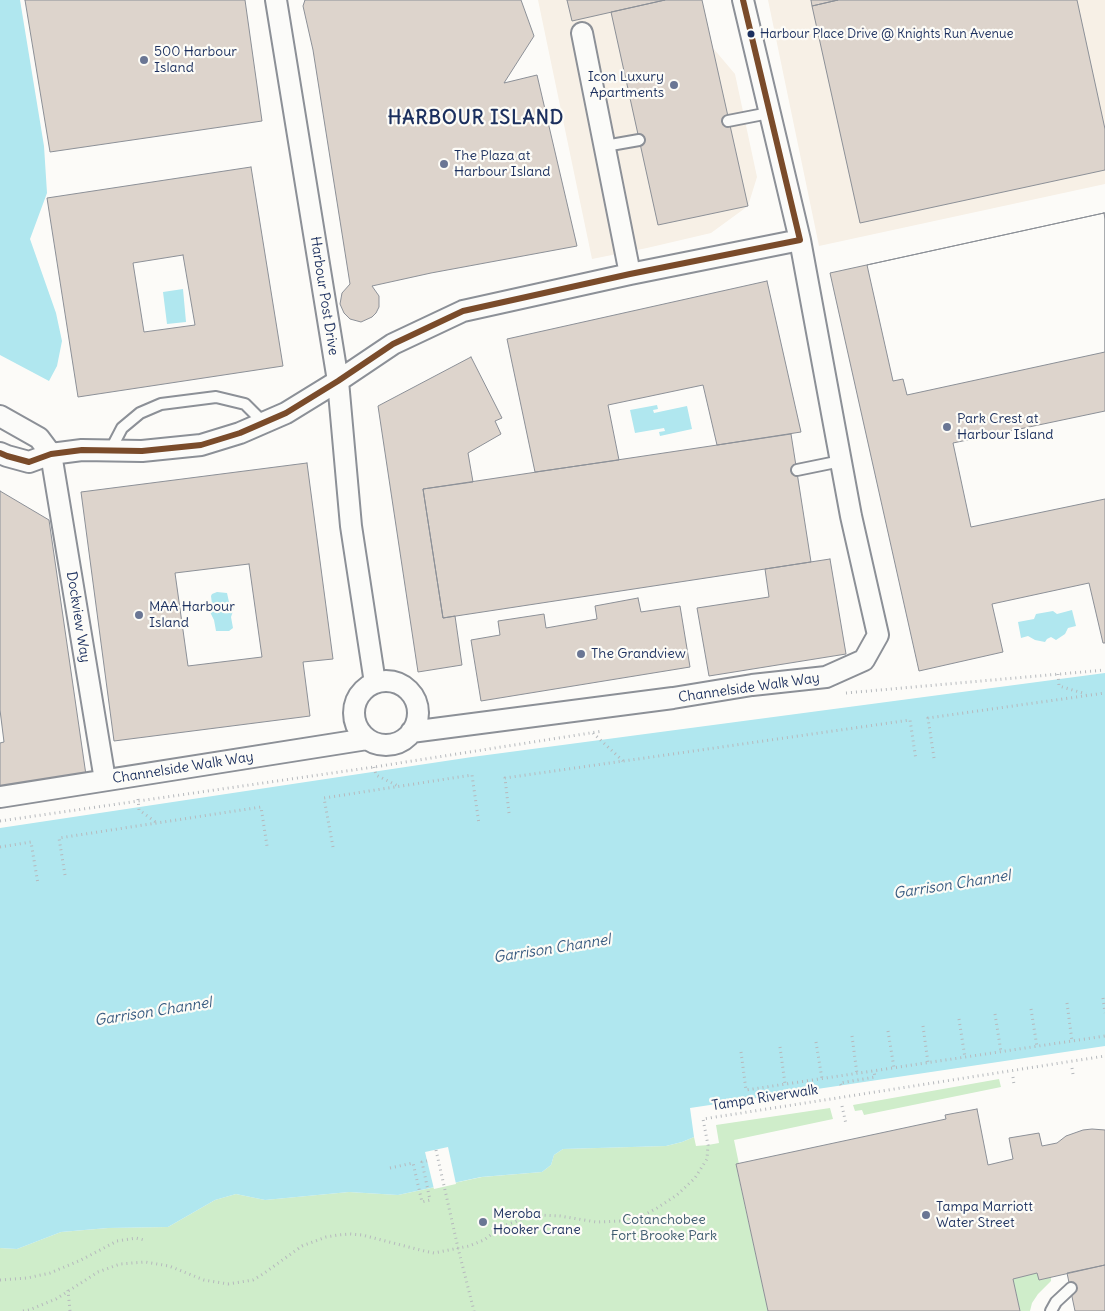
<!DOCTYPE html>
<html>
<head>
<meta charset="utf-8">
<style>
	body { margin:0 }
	canvas { display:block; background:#fcfbf8 }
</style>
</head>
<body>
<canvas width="1105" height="1311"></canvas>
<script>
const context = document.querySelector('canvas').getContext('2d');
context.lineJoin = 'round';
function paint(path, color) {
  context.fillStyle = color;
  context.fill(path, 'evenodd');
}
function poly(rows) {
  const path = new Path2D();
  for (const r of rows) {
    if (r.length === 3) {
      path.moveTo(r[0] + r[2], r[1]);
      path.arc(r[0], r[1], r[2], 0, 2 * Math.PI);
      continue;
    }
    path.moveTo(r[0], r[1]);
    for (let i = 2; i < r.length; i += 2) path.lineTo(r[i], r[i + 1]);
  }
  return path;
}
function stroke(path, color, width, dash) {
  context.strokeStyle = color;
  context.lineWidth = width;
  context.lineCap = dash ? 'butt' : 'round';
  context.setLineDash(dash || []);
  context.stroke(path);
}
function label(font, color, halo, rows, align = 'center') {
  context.font = font + ' Delius,sans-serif';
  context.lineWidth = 4.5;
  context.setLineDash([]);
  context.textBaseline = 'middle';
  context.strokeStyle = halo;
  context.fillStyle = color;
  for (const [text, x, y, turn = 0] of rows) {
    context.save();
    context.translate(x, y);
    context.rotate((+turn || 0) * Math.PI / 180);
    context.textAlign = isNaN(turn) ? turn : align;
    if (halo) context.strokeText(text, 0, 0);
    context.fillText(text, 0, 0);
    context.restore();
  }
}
const built = poly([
	[538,0,702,0,713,48,735,74,757,177,748,206,711,233,647,248,592,259],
	[768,0,1105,0,1105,184,819,246]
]);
const green = poly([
	[999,1079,1001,1087,864,1115,862,1110,855,1111,853,1105],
	[830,1108,833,1119,734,1140,739,1164,736,1165,768,1311,0,1311,0,1248,17,1249,61,1232,108,1228,168,1227,215,1200,236,1194,265,1200,349,1192,398,1195,482,1177,542,1172,551,1165,554,1155,563,1149,666,1146,682,1142,694,1137,696,1146,708,1145,719,1143,716,1125],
	[1037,1273,1039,1280,1051,1277,1051,1281,1038,1294,1032,1303,1030,1311,1020,1311,1013,1279]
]);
const water = poly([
	[0,0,20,0,44,146,47,193,30,239,56,313,62,341,57,366,49,381,0,355],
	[183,289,186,322,167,324,163,292],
	[657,405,658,409,653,410,654,413,687,406,692,429,660,436,659,432,665,431,664,428,635,433,630,410],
	[217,592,227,593,229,602,234,608,231,617,233,628,229,631,216,631,214,620,211,614,210,611,212,604,211,596,212,594],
	[1072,610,1076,626,1068,628,1065,634,1056,640,1051,637,1047,639,1045,642,1035,640,1028,636,1021,638,1018,622,1034,619,1036,614,1053,611,1057,614],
	[1105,673,1105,1046,690,1108,694,1137,682,1142,666,1146,563,1149,554,1155,551,1165,542,1172,481,1177,398,1195,349,1192,265,1200,236,1194,215,1200,168,1227,108,1228,61,1232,17,1249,0,1248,0,828,472,757]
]);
const pier = poly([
	[448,1147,456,1184,434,1189,425,1152]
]);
const building = poly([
	[25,0,245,0,262,121,50,152,25,0],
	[305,0,521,0,534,36,504,83,537,75,577,246,431,273,372,286,379,296,379,307,376,313,372,317,361,322,350,319,344,313,340,304,342,293,350,284,313,50,303,6,305,0],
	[567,0,665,0,572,21,567,0],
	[665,0,702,0,748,206,658,225,611,12,665,0],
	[811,0,838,0,812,6,811,0],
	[838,0,1077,0,1105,129,1105,170,860,223,812,6,838,0],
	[251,167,283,366,78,397,47,198,251,167],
	[183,255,195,325,144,332,133,263,183,255],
	[1104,213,1105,213,1105,411,953,443,971,527,1105,499,1105,643,1103,643,1089,583,992,604,1003,652,919,671,830,273,1104,213],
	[1104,213,1105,219,1105,352,907,395,903,379,893,381,867,265,1104,213],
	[767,281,801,432,717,445,703,385,608,405,619,460,535,472,507,339,767,281],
	[471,357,502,418,495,421,501,434,468,453,473,482,423,489,443,618,455,616,462,665,418,672,378,406,471,357],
	[791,434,811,562,443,618,423,489,791,434],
	[307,463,333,659,303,662,310,716,114,741,81,492,307,463],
	[249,564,262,657,188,666,175,573,249,564],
	[0,491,49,520,86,775,0,786,0,743,4,742,0,710,0,491],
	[830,559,846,654,709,676,697,608,769,597,765,569,830,559],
	[638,598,641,612,680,606,690,667,481,701,471,640,500,635,498,621,544,614,546,628,597,619,595,606,638,598],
	[977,1109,988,1165,1013,1159,1009,1138,1039,1133,1042,1146,1057,1143,1066,1136,1083,1130,1092,1129,1105,1130,1105,1265,1039,1280,1037,1273,1013,1279,1020,1311,768,1311,736,1164,946,1119,945,1115,977,1109],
	[1105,1265,1105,1311,1075,1311,1067,1273,1105,1265]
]);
const path = poly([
	[1058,674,1059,686,1086,694],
	[846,693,1105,670],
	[593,733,623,761],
	[934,758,928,718,1105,693],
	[374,767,376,775,398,786],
	[138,799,139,810,157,823],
	[509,813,505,778,910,720,916,760],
	[0,821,374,767,603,731],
	[0,847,31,842,38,884],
	[333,847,324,798,472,775,479,824],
	[65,875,59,838,261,807,267,846],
	[1103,998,1105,1013],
	[1067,1003,1072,1041],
	[1031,1009,1037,1047],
	[995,1014,1001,1052],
	[959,1019,965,1058],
	[923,1026,928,1063],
	[888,1031,894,1068],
	[852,1036,857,1074],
	[816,1042,822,1079],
	[780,1047,785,1084],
	[741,1052,746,1090,1105,1036],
	[1072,1068,1073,1074],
	[1013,1077,1014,1085],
	[841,1085,840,1083,875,1077,874,1071],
	[842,1106,846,1124],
	[436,1150,458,1248,474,1311],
	[390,1168,413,1163,422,1202,430,1200,422,1162,427,1161],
	[0,1280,27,1278,50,1273,81,1260,117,1241,136,1238,144,1240],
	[68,1290,70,1311],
	[23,1311,29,1310,56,1299,98,1272,120,1264,145,1262,169,1266,204,1280,228,1284,253,1280,263,1274,302,1246,326,1237,338,1235,350,1234,362,1235,420,1250,434,1253,469,1246,484,1240,501,1227,525,1218,537,1215,560,1216,596,1222,623,1221,646,1214,657,1208,677,1195,695,1178,707,1159,708,1145,703,1119,1105,1056]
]);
const lane = poly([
	[728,121,769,113],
	[605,146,639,140],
	[110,451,122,428,140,413,161,404,216,397,245,404,263,422],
	[797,470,841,461],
	[1051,1311,1056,1302,1071,1288]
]);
const street = poly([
	[276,0,338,381,351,526,375,683],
	[582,33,630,274],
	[0,416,39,438,51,454,105,780],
	[0,453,7,456,29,462,51,454,82,450,142,451,201,445,240,433,286,413,338,381,393,344,463,311,630,274,800,240,743,0],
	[386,713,32],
	[411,732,673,698,752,685,826,677,864,660,878,635,851,516,800,240],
	[0,797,367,739]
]);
const bus1 = poly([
	[0,453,7,456,29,462,51,454,82,450,142,451,201,445,240,433,286,413,338,381,393,344,463,311,630,274,800,240,743,0]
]);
const markers = [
	[751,34,4.5,"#1b2f5e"],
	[144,60,5,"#6a7694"],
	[674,85,5,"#6a7694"],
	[444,164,5,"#6a7694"],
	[947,427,5,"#6a7694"],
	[139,615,5,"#6a7694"],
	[581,654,5,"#6a7694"],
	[926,1215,5,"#6a7694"],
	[483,1222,5,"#6a7694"]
];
const busNames = [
	["Harbour Place Drive @ Knights Run Avenue",760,34]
];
const poiNames = [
	["500 Harbour",154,52],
	["Island",154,68],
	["Icon Luxury",664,77,"right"],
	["Apartments",664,93,"right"],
	["The Plaza at",454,156],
	["Harbour Island",454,172],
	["Park Crest at",957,419],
	["Harbour Island",957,435],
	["MAA Harbour",149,607],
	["Island",149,623],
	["The Grandview",591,654],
	["Tampa Marriott",936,1207],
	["Water Street",936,1223],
	["Meroba",493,1214],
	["Hooker Crane",493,1230]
];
const streetNames = [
	["Harbour Post Drive",324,296,81],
	["Dockview Way",78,617,81],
	["Channelside Walk Way",749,688,-8],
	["Channelside Walk Way",183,768,-9],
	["Tampa Riverwalk",765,1098,-9]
];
const parkNames = [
	["Cotanchobee",664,1220],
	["Fort Brooke Park",664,1236]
];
const waterNames = [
	["Garrison Channel",952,885,-9],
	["Garrison Channel",552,949,-9],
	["Garrison Channel",153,1012,-9]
];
const districtNames = [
	["HARBOUR ISLAND",476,119]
];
paint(built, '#f7f0e6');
paint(green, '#cfedca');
paint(water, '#b0e7ef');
paint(pier, '#fcfbf8');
paint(building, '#ddd4cc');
stroke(building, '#8c9097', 1);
stroke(lane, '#8c9097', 14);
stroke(street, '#8c9097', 24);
stroke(path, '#b6b9bd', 3, [1, 4]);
stroke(lane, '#fbfbf9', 10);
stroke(street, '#fbfbf9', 20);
stroke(bus1, '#7a4b2a', 6);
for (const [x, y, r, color] of markers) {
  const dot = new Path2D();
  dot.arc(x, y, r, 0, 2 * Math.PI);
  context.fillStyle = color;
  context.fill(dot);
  stroke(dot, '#fdfcf7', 2);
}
label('13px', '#1b2f5e', '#fdfcf7', busNames, 'left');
label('14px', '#1b2f5e', '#fdfcf7', poiNames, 'left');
label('14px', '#1b2f5e', '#fdfcf7', streetNames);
label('14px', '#3f5c70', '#fdfcf7', parkNames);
label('italic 15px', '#385b81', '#fdfcf7', waterNames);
context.letterSpacing = '1px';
label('bold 19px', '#1b2f5e', '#fdfcf7', districtNames);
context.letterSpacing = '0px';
</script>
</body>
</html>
